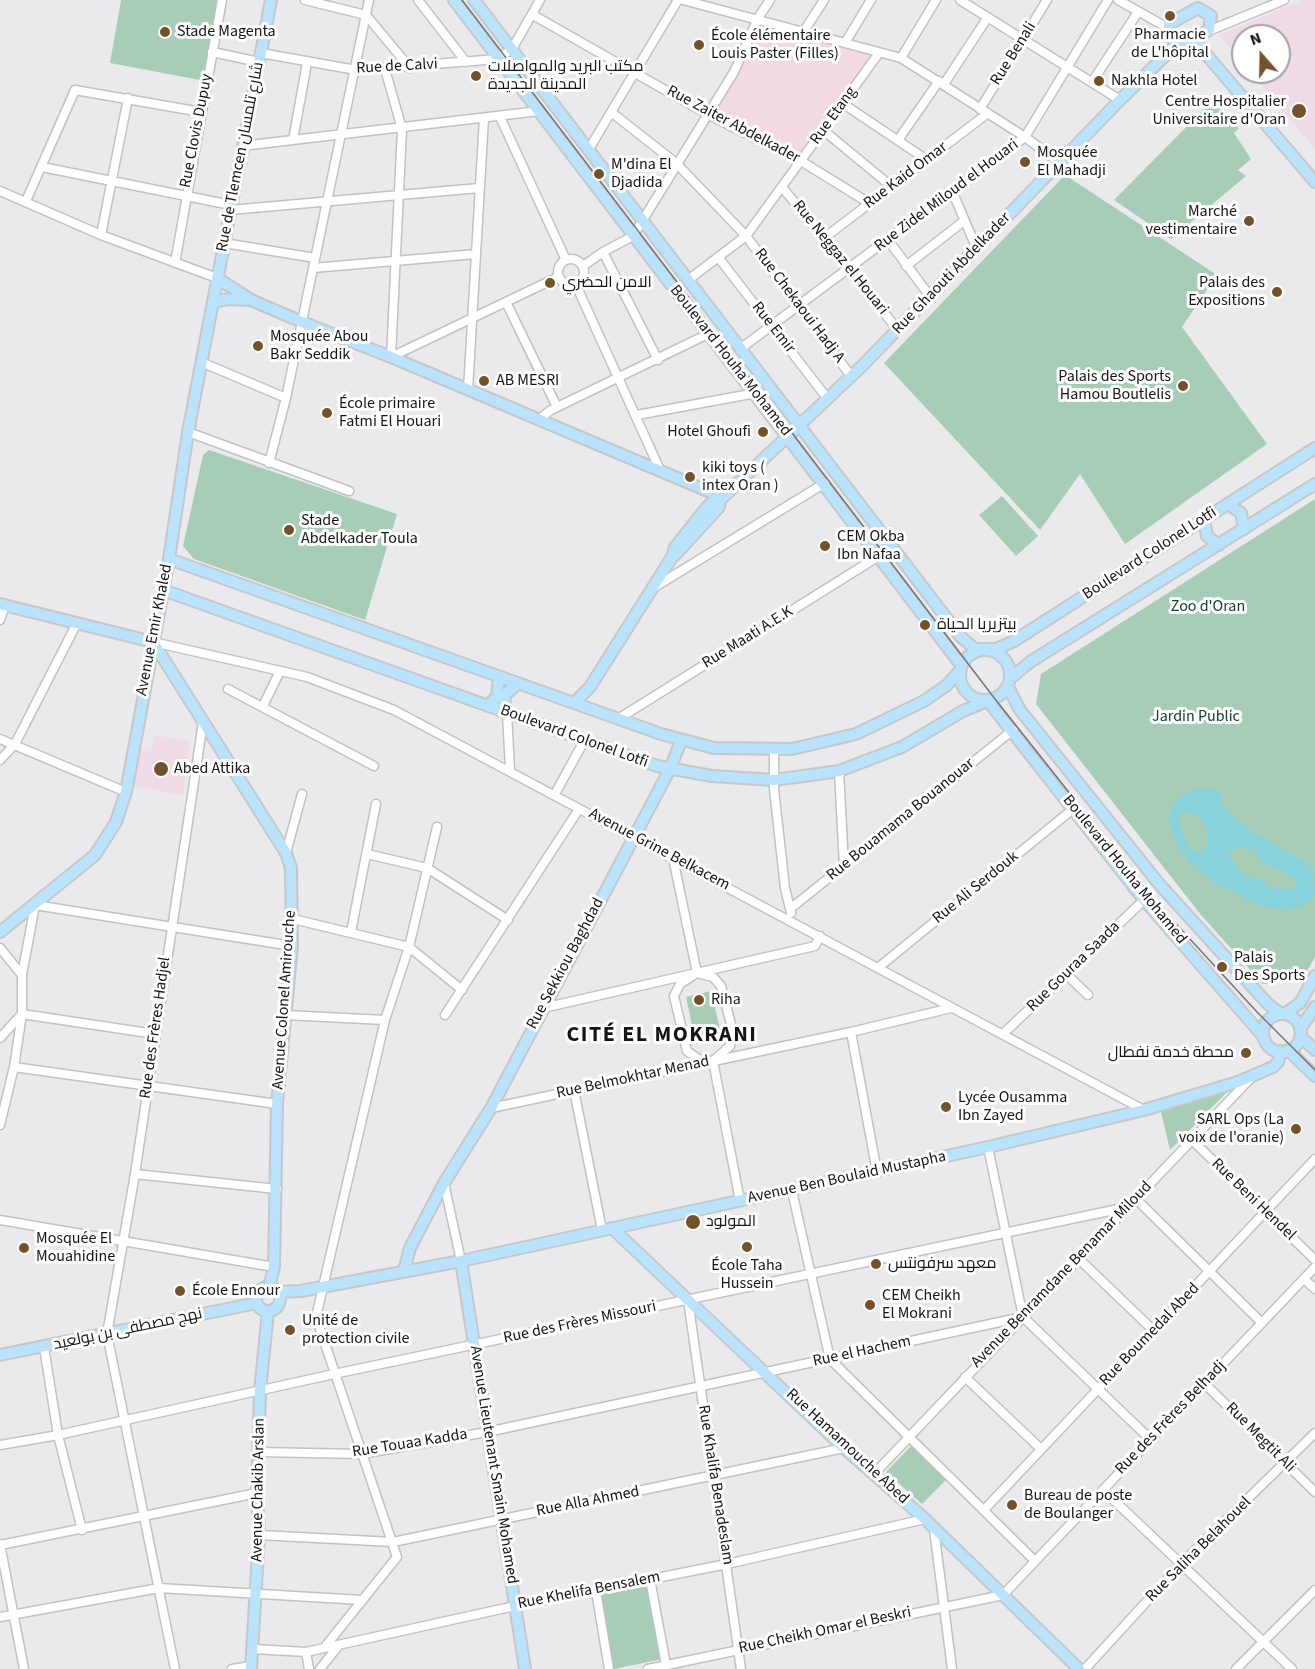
<!DOCTYPE html>
<html>
<head>
<meta charset="utf-8">
<style>
	body { margin:0 }
	#map { position:relative; width:1315px; height:1669px; overflow:hidden; background:#eaeaed; font-family:"Source Sans 3",sans-serif }
	canvas { display:block }
	.north { position:absolute; left:1231px; top:24px; width:60px; height:60px; box-sizing:border-box; background:#fff; border:2px solid #a1a1a2; border-radius:50%; rotate:340deg; font-size:16px; font-weight:700; line-height:24px; text-align:center; color:#151516 }
	.north::after { content:''; display:block; margin:auto; width:21px; height:27px; background:#735129; clip-path:polygon(50% 0,100% 100%,50% 72%,0 100%) }
</style>
</head>
<body>
<div id="map">
<canvas width="1315" height="1669"></canvas>
<div class="north">N</div>
</div>
<script>
const context = document.querySelector('canvas').getContext('2d');
context.lineJoin = 'round';
function paint(path, color) {
  context.fillStyle = color;
  context.fill(path, 'evenodd');
}
function poly(rows) {
  const path = new Path2D();
  for (const r of rows) {
    if (r.length === 3) {
      path.moveTo(r[0] + r[2], r[1]);
      path.arc(r[0], r[1], r[2], 0, 2 * Math.PI);
      continue;
    }
    path.moveTo(r[0], r[1]);
    for (let i = 2; i < r.length; i += 2) path.lineTo(r[i], r[i + 1]);
  }
  return path;
}
function stroke(path, color, width, dash) {
  context.strokeStyle = color;
  context.lineWidth = width;
  context.lineCap = dash ? 'butt' : 'round';
  context.setLineDash(dash || []);
  context.stroke(path);
}
function label(font, color, halo, rows, align = 'center') {
  context.font = font + ' "Source Sans 3",Cairo,sans-serif';
  context.lineWidth = 6;
  context.setLineDash([]);
  context.textBaseline = 'middle';
  context.strokeStyle = halo;
  context.fillStyle = color;
  for (const [text, x, y, turn = 0] of rows) {
    context.save();
    context.translate(x, y);
    context.rotate((+turn || 0) * Math.PI / 180);
    context.textAlign = isNaN(turn) ? turn : align;
    if (halo) context.strokeText(text, 0, 0);
    context.fillText(text, 0, 0);
    context.restore();
  }
}
const commercial = poly([
	[758,18,879,53,801,161,709,115]
]);
const medical = poly([
	[1302,0,1315,0,1315,149,1250,72,1279,72,1279,36,1243,36,1243,64,1219,35],
	[154,735,190,741,183,795,133,786,140,750,151,752]
]);
const green = poly([
	[121,0,220,0,205,81,110,63],
	[1212,101,1239,128,1234,133,1251,159,1238,170,1246,176,1171,239,1114,200],
	[1065,175,1217,275,1182,327,1267,444,1125,544,1080,474,1040,530,884,363],
	[209,450,397,514,365,620,194,559,183,546,203,455],
	[1002,496,1038,536,1016,556,979,515],
	[1315,499,1315,957,1303,978,1263,984,1201,915,1036,704,1041,674],
	[711,991,722,1038,696,1044,686,997],
	[1230,1089,1170,1150,1161,1112],
	[911,1446,946,1480,922,1504,886,1472],
	[647,1584,662,1659,614,1669,599,1593]
]);
const water = poly([
	[1208,788,1220,792,1222,805,1248,829,1313,867,1315,894,1312,899,1301,907,1284,910,1259,905,1212,881,1190,863,1177,844,1169,821,1172,807,1181,796,1195,789],
	[1189,813,1198,816,1207,828,1208,847,1200,851,1194,852,1189,849,1178,821,1181,814],
	[1241,847,1255,851,1260,861,1293,877,1297,884,1296,889,1271,888,1262,879,1250,878,1241,873,1228,853]
]);
const minor = poly([
	[305,0,366,15,410,68],
	[418,0,466,62],
	[683,0,901,58,1025,137,1060,163],
	[960,0,1120,100],
	[1118,0,1168,28],
	[533,15,709,115,801,161,869,203],
	[804,31,824,0],
	[1206,32,1284,0],
	[845,43,871,0],
	[212,52,259,62],
	[261,53,356,70,498,59,512,49,540,0],
	[901,58,936,0],
	[385,69,402,129,391,357,558,277],
	[1092,82,1138,12],
	[944,84,988,17],
	[842,103,927,160],
	[980,109,1047,0],
	[611,112,676,163,746,236,851,376],
	[500,117,566,260],
	[823,130,891,186],
	[293,140,307,63],
	[898,140,939,81],
	[242,146,539,111],
	[589,149,678,0],
	[42,167,231,205],
	[782,187,898,330],
	[0,191,101,235,217,278],
	[952,191,977,249],
	[26,201,75,90,201,112],
	[230,210,479,188],
	[101,235,128,98],
	[824,238,988,113],
	[888,240,929,295],
	[224,243,315,258],
	[603,252,658,360],
	[718,257,827,398],
	[571,272,13],
	[175,263,222,0],
	[583,266,603,252,633,236,734,72,758,18,770,0],
	[906,266,964,221],
	[313,268,476,254],
	[688,280,746,236,879,53],
	[576,285,660,470],
	[506,302,557,407],
	[740,349,1025,137,1108,0],
	[201,362,286,398],
	[468,390,484,118],
	[637,415,756,393],
	[538,420,551,410,710,333],
	[188,432,349,491],
	[269,463,286,398,369,0],
	[653,588,825,483],
	[0,620,5,605],
	[153,642,307,677,394,710,1144,1110],
	[228,689,374,766],
	[263,706,280,671],
	[507,713,510,770],
	[618,719,879,556],
	[0,739,126,792],
	[774,750,774,789,785,888,791,913],
	[0,760,15,744,77,623],
	[839,771,844,866],
	[555,794,584,741],
	[286,853,302,794],
	[367,854,427,868,508,920],
	[673,858,697,973],
	[790,909,1013,730],
	[293,919,409,947,462,990],
	[351,932,376,804],
	[0,948,22,975,22,1014,14,1067,0,1125],
	[879,967,1073,809],
	[697,973,713,977,721,986,733,1032,730,1046,713,1061,698,1059,687,1051,674,996,680,984,697,973],
	[1066,974,1088,995],
	[22,975,35,905,292,946],
	[543,1008,815,946,820,936],
	[285,1015,385,1020],
	[445,1015,579,809],
	[851,1032,877,1172],
	[1003,1034,1144,900],
	[0,1038,22,1014,155,1034],
	[713,1061,740,1201],
	[14,1067,277,1104],
	[574,1090,602,1230],
	[491,1108,851,1032,951,1008],
	[1192,1140,1315,1260],
	[988,1147,1023,1317,1150,1439],
	[135,1174,277,1189],
	[444,1183,461,1261],
	[792,1191,830,1359,1035,1561],
	[1136,1199,1262,1323],
	[0,1220,274,1267],
	[1079,1259,1154,1331],
	[1304,1279,1315,1289],
	[688,1300,741,1669],
	[44,1347,58,1435,82,1530],
	[965,1377,1041,1449],
	[1205,1384,1315,1492],
	[0,1445,58,1435,334,1374,1128,1207],
	[259,1452,361,1454,487,1432,1023,1317],
	[873,1475,1249,1080],
	[1103,1490,1292,1669],
	[984,1510,1315,1159],
	[934,1529,952,1669],
	[259,1535,393,1542,844,1448],
	[0,1544,24,1669],
	[0,1545,257,1493],
	[650,1579,666,1665],
	[596,1591,609,1669],
	[0,1617,159,1588,362,1600],
	[324,1648,397,1557,316,1317,385,1020,409,947,437,827],
	[253,1649,306,1652,515,1606,727,1564,925,1519],
	[306,1652,309,1669],
	[175,1669,107,1334,135,1174,203,722],
	[232,1669,251,1666],
	[320,1669,339,1645],
	[648,1669,1003,1595,1315,1267],
	[1085,1669,1180,1565,1315,1433],
	[1236,1669,1315,1590]
]);
const major = poly([
	[454,0,961,665],
	[474,0,961,637,975,649,996,649,1014,641,1315,448],
	[1198,8,1211,16,1209,30,1184,44,1174,41,1168,34,1169,24,1198,8],
	[1193,39,1315,182],
	[217,278,251,300,302,322,391,357,722,497],
	[213,302,228,299,251,300],
	[1228,504,1241,513,1244,529],
	[1204,519,1207,536,1219,545],
	[675,555,719,507,720,500],
	[169,559,661,734,714,748,792,749,856,734,924,701,947,685,961,669],
	[163,590,657,766,712,776,774,780,839,771,902,747,963,711,987,701],
	[0,604,153,642,286,853,291,868,292,946,277,1104,274,1267,269,1288],
	[985,675,25],
	[1011,678,1030,662,1315,484],
	[1008,687,1020,710,1160,885,1268,1004,1281,1014],
	[988,701,1144,900,1263,1036],
	[574,703,590,687,672,557,675,547,707,507,716,499,720,500,862,366,1120,100,1178,43],
	[488,706,497,696,499,677],
	[504,711,505,695,517,684],
	[0,932,95,855,116,822,126,792,169,559,188,432,271,0],
	[1284,1014,1300,1003,1315,976],
	[1282,1033,19],
	[1300,1029,1315,1007],
	[1300,1036,1315,1050],
	[1288,1050,1315,1076],
	[612,1228,844,1448,925,1519,1079,1669],
	[461,1261,525,1669],
	[404,1271,410,1248,444,1183,491,1108,670,769,681,741],
	[268,1299,12],
	[277,1292,301,1291,461,1261,988,1147,1144,1110,1238,1082,1273,1067,1278,1062,1281,1051],
	[0,1355,257,1303],
	[251,1669,259,1535,257,1493,260,1391,268,1311]
]);
const tram = poly([
	[462,0,995,699,1155,901,1257,1012,1315,1070]
]);
const markers = [
	[1170,16,6,"#735129"],
	[165,32,6,"#735129"],
	[699,45,6,"#735129"],
	[476,76,6,"#735129"],
	[1099,81,6,"#735129"],
	[1299,111,8,"#735129"],
	[1025,162,6,"#735129"],
	[599,174,6,"#735129"],
	[1249,221,6,"#735129"],
	[550,283,6,"#735129"],
	[1277,292,6,"#735129"],
	[258,346,6,"#735129"],
	[484,381,6,"#735129"],
	[1183,386,6,"#735129"],
	[327,413,6,"#735129"],
	[763,432,6,"#735129"],
	[690,477,6,"#735129"],
	[289,530,6,"#735129"],
	[825,546,6,"#735129"],
	[925,625,6,"#735129"],
	[161,769,8,"#735129"],
	[1222,967,6,"#735129"],
	[699,1000,6,"#735129"],
	[1246,1053,6,"#735129"],
	[946,1107,6,"#735129"],
	[1296,1129,6,"#735129"],
	[693,1222,8,"#735129"],
	[747,1247,6,"#735129"],
	[24,1248,6,"#735129"],
	[876,1264,6,"#735129"],
	[180,1291,6,"#735129"],
	[870,1305,6,"#735129"],
	[290,1330,6,"#735129"],
	[1012,1505,6,"#735129"]
];
const poiNames = [
	["Stade Magenta",177,32],
	["Pharmacie",1170,35,"center"],
	["de L'hôpital",1170,53,"center"],
	["École élémentaire",711,36],
	["Louis Paster (Filles)",711,54],
	["مكتب البريد والمواصلات",488,67],
	["المدينة الجديدة",488,85],
	["Nakhla Hotel",1111,81],
	["Centre Hospitalier",1286,102,"right"],
	["Universitaire d'Oran",1286,120,"right"],
	["Mosquée",1037,153],
	["El Mahadji",1037,171],
	["M'dina El",611,165],
	["Djadida",611,183],
	["Marché",1237,212,"right"],
	["vestimentaire",1237,230,"right"],
	["الامن الحضري",562,283],
	["Palais des",1265,283,"right"],
	["Expositions",1265,301,"right"],
	["Mosquée Abou",270,337],
	["Bakr Seddik",270,355],
	["Palais des Sports",1171,377,"right"],
	["Hamou Boutlelis",1171,395,"right"],
	["AB MESRI",496,381],
	["École primaire",339,404],
	["Fatmi El Houari",339,422],
	["Hotel Ghoufi",751,432,"right"],
	["kiki toys (",702,468],
	["intex Oran )",702,486],
	["Stade",301,521],
	["Abdelkader Toula",301,539],
	["CEM Okba",837,537],
	["Ibn Nafaa",837,555],
	["بيتزيريا الحياة",937,625],
	["Abed Attika",174,769],
	["Palais",1234,958],
	["Des Sports",1234,976],
	["Riha",711,1000],
	["محطة خدمة نفطال",1234,1053,"right"],
	["Lycée Ousamma",958,1098],
	["Ibn Zayed",958,1116],
	["SARL Ops (La",1284,1120,"right"],
	["voix de l'oranie)",1284,1138,"right"],
	["المولود",706,1222],
	["Mosquée El",36,1239],
	["Mouahidine",36,1257],
	["معهد سرفونتس",888,1264],
	["École Taha",747,1266,"center"],
	["Hussein",747,1284,"center"],
	["École Ennour",192,1291],
	["CEM Cheikh",882,1296],
	["El Mokrani",882,1314],
	["Unité de",302,1321],
	["protection civile",302,1339],
	["Bureau de poste",1024,1496],
	["de Boulanger",1024,1514]
];
const streetNames = [
	["Rue Benali",1014,54,-58],
	["Rue de Calvi",397,67,-3],
	["Rue Etang",834,116,-54],
	["Rue Zaiter Abdelkader",733,125,28],
	["Rue Clovis Dupuy",197,131,-79],
	["Rue de Tlemcen شارع تلمسان",241,157,-79],
	["Rue Kaid Omar",906,176,-37],
	["Rue Zidel Miloud el Houari",947,196,-37],
	["Rue Neggaz el Houari",840,258,51],
	["Rue Ghaouti Abdelkader",952,274,-46],
	["Rue Chekaoui Hadj A",799,306,53],
	["Rue Emir",773,328,52],
	["Boulevard Houha Mohamed",730,361,52],
	["Boulevard Colonel Lotfi",1150,554,-33],
	["Avenue Emir Khaled",155,630,-79],
	["Rue Maati A.E.K",748,638,-32],
	["Boulevard Colonel Lotfi",574,737,20],
	["Rue Bouamama Bouanouar",901,820,-39],
	["Avenue Grine Belkacem",659,850,28],
	["Boulevard Houha Mohamed",1124,870,51],
	["Rue Ali Serdouk",976,888,-39],
	["Rue Sekkiou Baghdad",566,964,-62],
	["Rue Gouraa Saada",1074,967,-44],
	["Avenue Colonel Amirouche",285,1000,-86],
	["Rue des Frères Hadjel",156,1028,-82],
	["Rue Belmokhtar Menad",633,1078,-12],
	["Avenue Ben Boulaid Mustapha",847,1178,-12],
	["Rue Beni Hendel",1253,1200,44],
	["Avenue Benramdane Benamar Miloud",1062,1275,-46],
	["Rue des Frères Missouri",580,1323,-12],
	["نهج مصطفى بن بولعيد",128,1330,-12],
	["Rue Boumedal Abed",1150,1335,-46],
	["Rue el Hachem",862,1352,-12],
	["Rue des Frères Belhadj",1171,1418,-46],
	["Rue Megtit Ali",1260,1438,45],
	["Rue Touaa Kadda",410,1444,-9],
	["Rue Hamamouche Abed",847,1447,43],
	["Avenue Lieutenant Smain Mohamed",493,1465,81],
	["Rue Khalifa Benadeslam",715,1485,81],
	["Avenue Chakib Arslan",259,1490,-89],
	["Rue Alla Ahmed",588,1502,-11],
	["Rue Saliha Belahouel",1199,1550,-45],
	["Rue Khelifa Bensalem",589,1591,-11],
	["Rue Cheikh Omar el Beskri",825,1631,-12]
];
const parkNames = [
	["Zoo d'Oran",1208,607],
	["Jardin Public",1196,717]
];
const districtNames = [
	["CITÉ EL MOKRANI",662,1036]
];
paint(commercial, '#f3d9e1');
paint(medical, '#efdae8');
paint(green, '#a7cdb7');
paint(water, '#88d2db');
stroke(minor, '#c1c1c4', 11);
stroke(major, '#c7c7c7', 14);
stroke(minor, '#fff', 8);
stroke(major, '#b9e2fc', 10);
stroke(tram, '#757577', 1.5);
for (const [x, y, r, color] of markers) {
  const dot = new Path2D();
  dot.arc(x, y, r, 0, 2 * Math.PI);
  context.fillStyle = color;
  context.fill(dot);
  stroke(dot, '#fff', 2);
}
label('16px', '#151516', '#fff', poiNames, 'left');
label('16px', '#151516', '#fff', streetNames);
label('16px', '#11402b', '#fff', parkNames);
context.letterSpacing = '1.5px';
label('bold 22px', '#151516', '#fff', districtNames);
context.letterSpacing = '0px';
</script>
</body>
</html>
